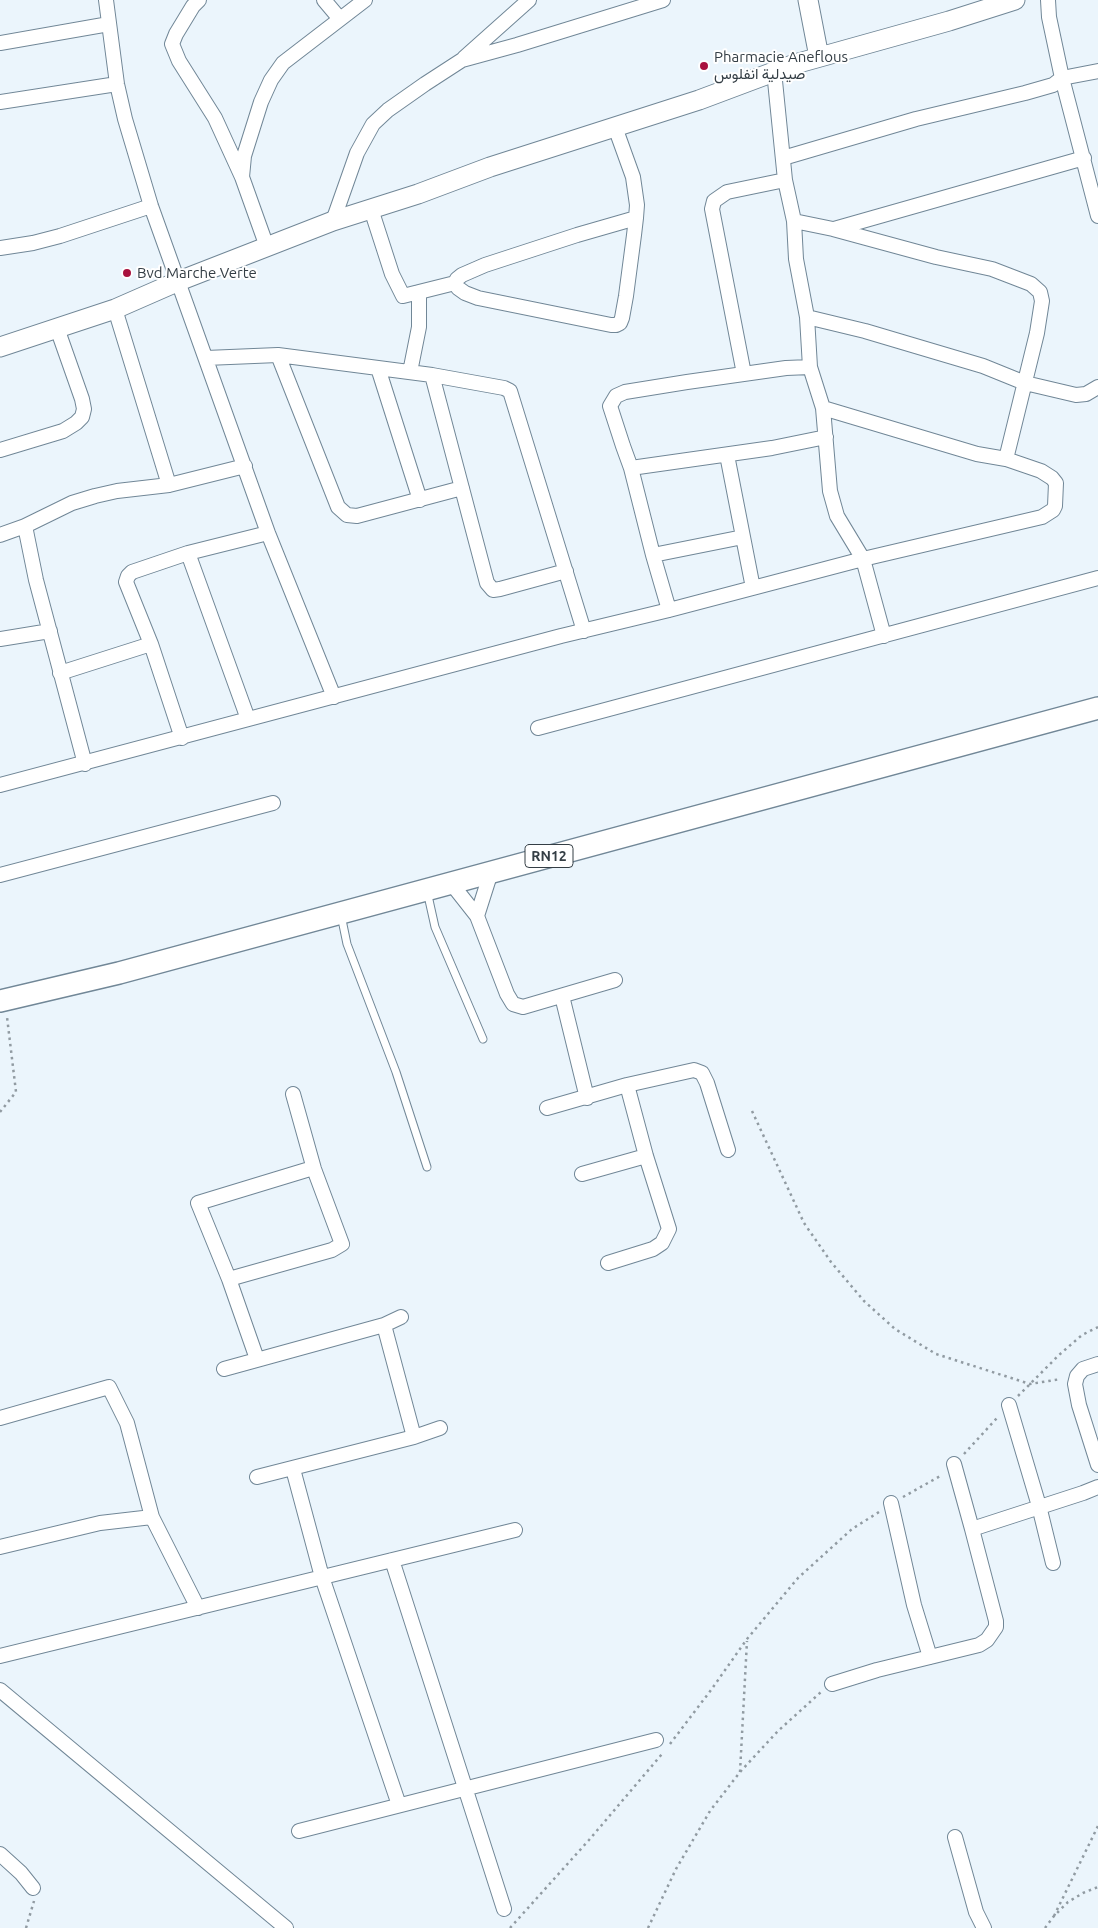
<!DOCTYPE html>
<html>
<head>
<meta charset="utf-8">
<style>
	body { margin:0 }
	canvas { display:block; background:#ebf5fc }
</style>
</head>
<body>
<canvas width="1098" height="1928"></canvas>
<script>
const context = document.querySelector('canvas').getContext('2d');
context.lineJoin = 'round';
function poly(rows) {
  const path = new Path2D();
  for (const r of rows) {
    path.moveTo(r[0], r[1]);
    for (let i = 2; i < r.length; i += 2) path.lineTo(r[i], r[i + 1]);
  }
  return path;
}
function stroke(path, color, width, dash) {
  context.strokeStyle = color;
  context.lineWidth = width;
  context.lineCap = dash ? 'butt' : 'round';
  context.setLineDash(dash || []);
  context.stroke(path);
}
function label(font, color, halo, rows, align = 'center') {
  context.font = font + ' Ubuntu,Vazirmatn,sans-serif';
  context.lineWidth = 4;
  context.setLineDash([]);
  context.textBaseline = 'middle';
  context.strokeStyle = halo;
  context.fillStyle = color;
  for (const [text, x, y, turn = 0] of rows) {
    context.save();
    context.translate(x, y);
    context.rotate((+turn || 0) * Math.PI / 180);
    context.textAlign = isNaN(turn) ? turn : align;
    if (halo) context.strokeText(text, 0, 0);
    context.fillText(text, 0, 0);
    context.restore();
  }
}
const path = poly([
	[752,1111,804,1223,831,1262,864,1301,895,1329,936,1354,1030,1384,1061,1379],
	[0,1112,16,1092,7,1017],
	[1018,1396,1059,1355,1082,1335,1098,1327],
	[964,1454,997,1418],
	[903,1497,942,1475],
	[670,1744,711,1690,747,1639,798,1578,852,1529,879,1512],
	[740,1772,747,1641],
	[1054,1916,1098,1826],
	[26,1928,34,1901],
	[510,1928,589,1840,662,1754],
	[648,1928,676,1869,710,1811,740,1772,778,1731,821,1692],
	[1045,1928,1054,1916,1068,1902,1083,1893,1098,1887]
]);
const lane = poly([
	[427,891,435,927,483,1039],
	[341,915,347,944,396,1072,427,1167]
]);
const street = poly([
	[106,0,117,84,125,119,151,206,268,533,334,697],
	[199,0,193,6,176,34,172,44,179,61,215,118,242,177],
	[324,0,340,19],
	[1048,0,1049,17,1062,78,1098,216],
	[0,43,109,24],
	[464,58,529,0],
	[774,71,785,180,794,221,796,259,807,317,810,367,823,408,830,491,837,516,863,559,884,636],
	[0,102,117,84],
	[615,127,633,177,637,205,636,218,634,235,626,296,622,318,620,323,616,325,611,325,478,298,465,293,458,288,455,283,457,279,462,275,485,265,577,235,636,218],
	[783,158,916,119,1025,93,1053,85,1062,78,1098,71],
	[371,209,392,274,403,296,455,283],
	[333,221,357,153,373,124,388,110,425,84,462,60,517,45,663,0],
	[794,221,833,229,936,257,992,269,1031,284,1040,292,1042,301,1037,333,1006,459],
	[834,229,1084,158],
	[267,247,242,177,244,156,261,102,271,80,283,63,365,0],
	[0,248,33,243,60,236,151,206],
	[115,309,169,485],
	[807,317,865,331,983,366,1025,383,1076,395,1086,394,1098,387],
	[278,355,432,375,504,388,510,391,584,631],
	[206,358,278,355,338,507,347,515,357,516,462,488],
	[810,367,786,368,687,382,625,392,616,396,610,406,623,446,631,468,772,448,826,437],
	[378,368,420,500],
	[410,372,419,327,419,292],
	[744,374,712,209,714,201,727,192,785,180],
	[432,375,487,583,493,590,500,589,566,571],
	[0,450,63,431,76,423,82,417,84,409,82,399,57,328],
	[727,455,753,588],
	[631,468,653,555,743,537],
	[0,535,25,526],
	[188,553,248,719],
	[653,555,669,610],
	[0,639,50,631],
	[60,673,151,644],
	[538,728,1098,578],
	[182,738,151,644,126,582,128,576,132,572,188,553,268,533],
	[85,764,36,580,25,526,72,503,95,496,117,491,169,485,245,466],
	[0,785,561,636,669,610,863,559,1042,517,1053,510,1055,506,1056,483,1052,478,1041,471,1006,459,977,454,823,408],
	[0,875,273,803],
	[451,883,477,916,507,994,513,1004,523,1007,615,980],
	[477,916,491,872],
	[562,996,587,1098],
	[547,1108,627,1085,694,1070,702,1073,707,1083,728,1150],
	[582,1174,646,1156],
	[608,1263,653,1249,662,1243,669,1229,646,1156,627,1085],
	[229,1279,332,1250,342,1244,314,1169,293,1094],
	[384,1325,414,1437],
	[257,1359,229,1279,198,1203,313,1168],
	[1098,1364,1083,1369,1077,1376,1075,1384,1079,1405,1098,1465],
	[224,1369,384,1325,401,1317],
	[1009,1405,1039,1506,1053,1563],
	[0,1418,109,1387,127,1423,152,1517,100,1523,0,1547],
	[954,1464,972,1529],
	[293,1469,322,1577,399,1805],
	[257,1477,414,1437,440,1428],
	[891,1503,914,1605,930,1657],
	[152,1517,198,1608],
	[392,1560,504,1909],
	[0,1656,515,1530],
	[832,1684,877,1670,979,1645,987,1640,996,1627,996,1621,972,1529,1083,1493,1098,1487],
	[0,1690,286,1928],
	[299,1831,656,1740],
	[955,1837,976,1912,984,1928],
	[0,1854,21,1873,33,1888]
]);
const secondary = poly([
	[808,0,819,57],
	[0,347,115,309,179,281,333,221,418,194,490,167,699,100,795,64,949,21,1015,0]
]);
const primary = poly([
	[0,1001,119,973,1098,708]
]);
const markers = [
	[704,66,5,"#a9123e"],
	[127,273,5,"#a9123e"]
];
const shields = [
	[549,856,48]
];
const shieldNames = [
	["RN12",549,856]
];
const poiNames = [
	["Pharmacie Aneflous",714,57],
	["صيدلية انفلوس",714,74],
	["Bvd Marche Verte",137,273]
];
stroke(lane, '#718797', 9);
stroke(street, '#718797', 16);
stroke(secondary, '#718797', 21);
stroke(primary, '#718797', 24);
stroke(path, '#919ba2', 2.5, [2.5, 4]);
stroke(lane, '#fff', 7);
stroke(street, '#fff', 14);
stroke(secondary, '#fff', 19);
stroke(primary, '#fff', 21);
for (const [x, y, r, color] of markers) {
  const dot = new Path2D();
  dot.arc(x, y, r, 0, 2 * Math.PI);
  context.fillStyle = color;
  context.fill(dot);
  stroke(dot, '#fff', 2);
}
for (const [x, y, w] of shields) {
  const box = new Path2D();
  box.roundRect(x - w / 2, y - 11.5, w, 23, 4);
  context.fillStyle = '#fff';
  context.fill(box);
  stroke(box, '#343e45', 1);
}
label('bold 14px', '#343e45', null, shieldNames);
label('15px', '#343e45', '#fff', poiNames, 'left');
</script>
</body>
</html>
